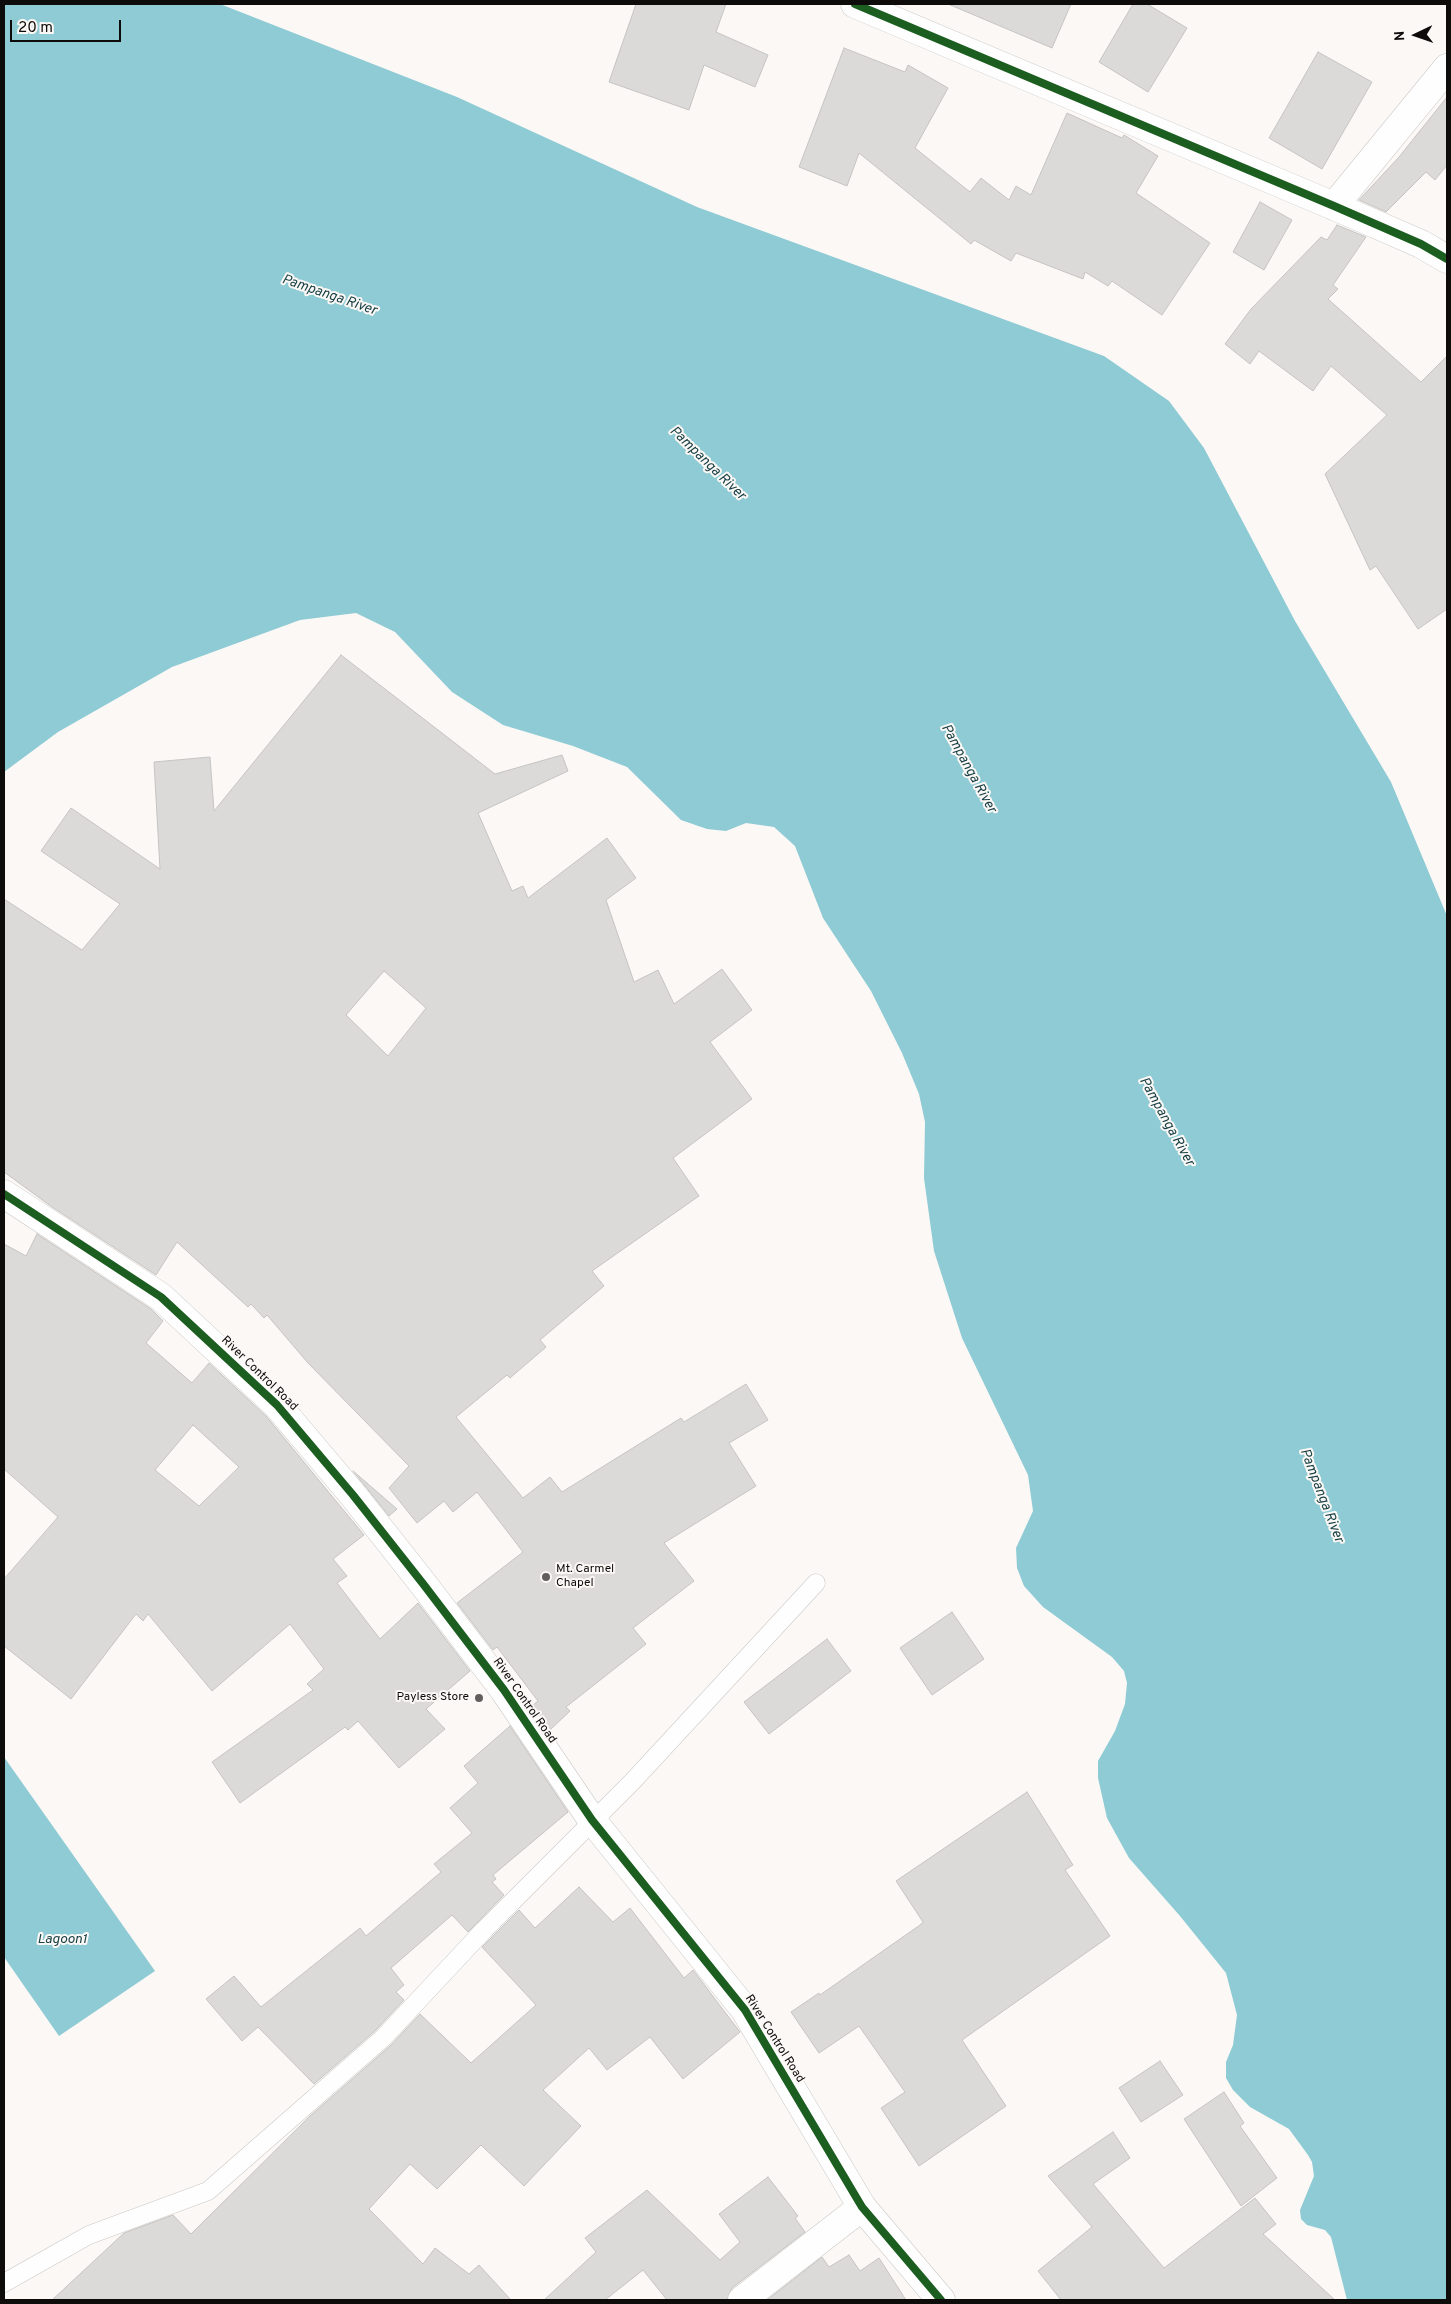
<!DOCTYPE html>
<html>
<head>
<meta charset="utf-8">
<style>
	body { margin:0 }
	#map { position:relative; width:1451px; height:2304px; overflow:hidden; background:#fbf8f6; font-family:Overpass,sans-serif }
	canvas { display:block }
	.frame { position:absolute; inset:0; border:5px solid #0d0c0b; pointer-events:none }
	.north { position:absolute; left:1391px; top:10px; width:50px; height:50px; -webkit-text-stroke:4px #fcf8f5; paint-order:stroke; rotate:267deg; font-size:14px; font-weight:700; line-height:20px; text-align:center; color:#0d0c0b }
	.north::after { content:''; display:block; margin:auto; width:18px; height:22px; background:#0d0c0b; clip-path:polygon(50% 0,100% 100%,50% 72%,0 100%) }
	.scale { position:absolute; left:10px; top:20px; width:111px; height:22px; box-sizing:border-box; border:2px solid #0d0c0b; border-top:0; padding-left:6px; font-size:15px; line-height:18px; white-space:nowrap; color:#0d0c0b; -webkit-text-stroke:4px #fcf8f5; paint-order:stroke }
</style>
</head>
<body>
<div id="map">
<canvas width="1451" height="2304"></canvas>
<div class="frame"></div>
<div class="north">N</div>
<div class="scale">20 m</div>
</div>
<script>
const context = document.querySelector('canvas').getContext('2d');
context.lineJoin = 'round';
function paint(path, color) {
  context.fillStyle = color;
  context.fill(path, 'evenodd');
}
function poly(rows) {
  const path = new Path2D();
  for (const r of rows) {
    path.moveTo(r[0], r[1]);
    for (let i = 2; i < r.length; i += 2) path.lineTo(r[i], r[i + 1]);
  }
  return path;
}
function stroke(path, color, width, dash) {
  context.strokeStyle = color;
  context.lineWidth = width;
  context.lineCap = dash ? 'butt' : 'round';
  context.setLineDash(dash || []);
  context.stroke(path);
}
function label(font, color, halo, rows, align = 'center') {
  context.font = font + ' Overpass,sans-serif';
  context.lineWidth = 4;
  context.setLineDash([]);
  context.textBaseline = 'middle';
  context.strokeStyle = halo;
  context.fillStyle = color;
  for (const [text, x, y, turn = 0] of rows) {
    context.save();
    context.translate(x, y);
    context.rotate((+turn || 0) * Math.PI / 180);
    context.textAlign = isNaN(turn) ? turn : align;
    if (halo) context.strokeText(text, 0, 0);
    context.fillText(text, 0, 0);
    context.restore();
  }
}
const water = poly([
	[4,4,220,4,457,97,697,207,1104,356,1169,401,1204,448,1295,621,1391,782,1447,916,1447,2300,1347,2300,1331,2237,1325,2230,1307,2225,1301,2219,1300,2210,1314,2176,1312,2162,1308,2155,1289,2129,1250,2107,1233,2090,1226,2078,1226,2062,1233,2045,1237,2015,1226,1973,1180,1916,1129,1858,1107,1818,1098,1778,1098,1761,1115,1731,1125,1704,1127,1683,1124,1671,1112,1657,1043,1607,1024,1586,1017,1568,1016,1548,1033,1511,1028,1475,962,1338,934,1251,924,1178,925,1122,919,1094,902,1053,871,991,823,918,795,846,774,827,746,823,726,831,707,829,681,820,627,767,573,746,503,725,452,692,395,632,356,613,300,620,172,667,58,732,4,772],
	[4,1757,155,1971,59,2036,4,1957]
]);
const building = poly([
	[636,4,726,4,716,32,768,55,755,87,704,65,689,110,609,82,636,4],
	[948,4,1071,4,1052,48,948,4],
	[1133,4,1147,4,1187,28,1148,92,1099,62,1133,4],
	[844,48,905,72,908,65,948,88,915,148,970,192,981,178,1009,200,1016,186,1031,195,1067,113,1122,138,1124,135,1158,156,1136,193,1210,243,1162,315,1112,281,1108,286,1085,272,1083,279,1016,253,1011,261,974,240,971,244,859,153,847,186,799,167,844,48],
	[1318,52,1372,82,1322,169,1269,138,1318,52],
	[1447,97,1447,165,1435,180,1426,172,1386,212,1359,200,1399,157,1447,97],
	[1260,202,1292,220,1264,270,1233,252,1260,202],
	[1337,225,1366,237,1333,285,1338,289,1328,299,1421,382,1447,356,1447,609,1418,629,1376,566,1370,570,1325,474,1387,415,1331,366,1313,391,1259,351,1250,364,1225,344,1251,309,1321,237,1327,240,1337,225],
	[341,655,495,774,562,755,568,771,478,813,512,891,523,886,528,898,607,838,636,878,606,900,634,982,658,970,674,1004,722,969,752,1010,710,1042,752,1099,673,1158,699,1196,592,1271,604,1286,540,1340,546,1347,510,1378,507,1375,456,1417,523,1498,550,1477,562,1492,681,1418,684,1422,746,1384,768,1420,729,1443,756,1486,664,1543,694,1581,633,1628,646,1644,566,1707,570,1711,550,1730,533,1705,538,1701,497,1647,493,1650,457,1603,523,1552,477,1492,453,1512,444,1501,417,1523,389,1488,409,1466,308,1363,267,1315,264,1318,251,1304,248,1307,177,1242,156,1275,52,1207,4,1172,4,899,82,950,120,904,41,851,71,808,160,869,154,762,210,757,214,811,341,655],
	[384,971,426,1008,388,1056,346,1015,384,971],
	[37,1234,151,1309,163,1321,146,1343,192,1383,209,1363,266,1416,364,1535,333,1559,347,1576,337,1583,380,1639,418,1603,470,1671,426,1709,445,1729,399,1768,358,1721,348,1730,345,1727,240,1803,212,1762,313,1690,307,1684,324,1669,290,1624,212,1691,148,1614,143,1621,136,1614,71,1699,4,1646,4,1579,58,1517,4,1469,4,1244,26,1256,37,1234],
	[193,1425,239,1467,199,1506,155,1470,193,1425],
	[353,1471,397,1509,389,1516,353,1471],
	[952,1612,984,1659,932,1695,900,1648,952,1612],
	[827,1639,851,1671,769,1734,744,1702,827,1639],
	[510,1726,568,1812,493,1875,496,1879,492,1882,504,1895,468,1932,452,1915,391,1968,404,1985,396,1992,404,2000,376,2030,314,2084,258,2027,242,2041,206,1999,234,1976,261,2007,360,1928,366,1936,441,1872,434,1864,472,1833,450,1808,478,1783,464,1766,510,1726],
	[1027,1792,1073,1865,1065,1870,1110,1936,962,2040,1006,2106,919,2166,881,2108,905,2092,859,2026,819,2053,791,2012,819,1993,820,1995,920,1925,923,1922,896,1881,1027,1792],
	[579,1887,613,1922,630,1908,684,1978,693,1970,740,2032,683,2079,650,2037,607,2070,589,2048,543,2090,581,2126,524,2186,481,2145,437,2189,410,2164,369,2209,423,2264,435,2248,469,2274,479,2265,511,2300,52,2300,124,2233,173,2215,191,2234,310,2116,390,2046,420,2014,471,2063,536,2005,482,1947,519,1910,535,1928,579,1887],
	[1160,2061,1183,2095,1141,2122,1119,2088,1160,2061],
	[1224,2092,1244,2123,1240,2126,1277,2178,1241,2206,1184,2119,1224,2092],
	[1113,2132,1130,2158,1093,2184,1164,2268,1255,2198,1276,2224,1263,2234,1335,2300,1061,2300,1038,2271,1092,2227,1048,2176,1113,2132],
	[768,2177,798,2216,795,2218,805,2232,732,2288,727,2300,667,2300,643,2270,605,2300,544,2300,596,2252,585,2238,647,2190,720,2260,740,2242,719,2214,768,2177],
	[849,2255,860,2271,879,2258,906,2300,767,2300,822,2257,829,2267,849,2255]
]);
const service = poly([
	[4,2283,89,2235,208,2191,383,2038,484,1930,632,1782,816,1583]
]);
const minor = poly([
	[1334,206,1447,68],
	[742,2300,862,2207]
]);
const tertiary = poly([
	[855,4,1334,206,1421,244,1447,259],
	[4,1194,161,1297,277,1405,353,1495,424,1585,504,1690,592,1820,745,2010,862,2207,941,2300]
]);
const cycleway = poly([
	[855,4,1334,206,1421,244,1447,259],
	[4,1194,161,1297,277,1405,353,1495,424,1585,504,1690,592,1820,745,2010,862,2207,941,2300]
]);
const markers = [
	[546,1577,5,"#605f5d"],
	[479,1698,5,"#605f5d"]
];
const streetNames = [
	["River Control Road",259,1374,44],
	["River Control Road",524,1701,55],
	["River Control Road",774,2039,58]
];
const poiNames = [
	["Mt. Carmel",556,1570],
	["Chapel",556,1584],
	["Payless Store",469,1698,"right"]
];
const waterNames = [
	["Pampanga River",329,296,19],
	["Pampanga River",707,464,44],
	["Pampanga River",968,769,61],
	["Pampanga River",1166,1122,61],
	["Pampanga River",1321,1496,69],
	["Lagoon1",62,1940]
];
paint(water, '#8ecbd4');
paint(building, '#dcdad9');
stroke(building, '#c6c4c2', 1);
stroke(service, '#cbc9c7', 19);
stroke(minor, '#cbc9c7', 29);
stroke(tertiary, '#cbc9c7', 29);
stroke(service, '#fefefe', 18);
stroke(minor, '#fefefe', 28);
stroke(tertiary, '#fefefe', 28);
stroke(cycleway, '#1b5e20', 8);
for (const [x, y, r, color] of markers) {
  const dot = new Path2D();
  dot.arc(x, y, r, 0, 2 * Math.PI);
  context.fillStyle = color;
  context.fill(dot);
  stroke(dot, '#fcf8f5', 2);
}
label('12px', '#0d0c0b', '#fcf8f5', streetNames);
label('12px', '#0d0c0b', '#fcf8f5', poiNames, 'left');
label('italic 14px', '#184147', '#fcf8f5', waterNames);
</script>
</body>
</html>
